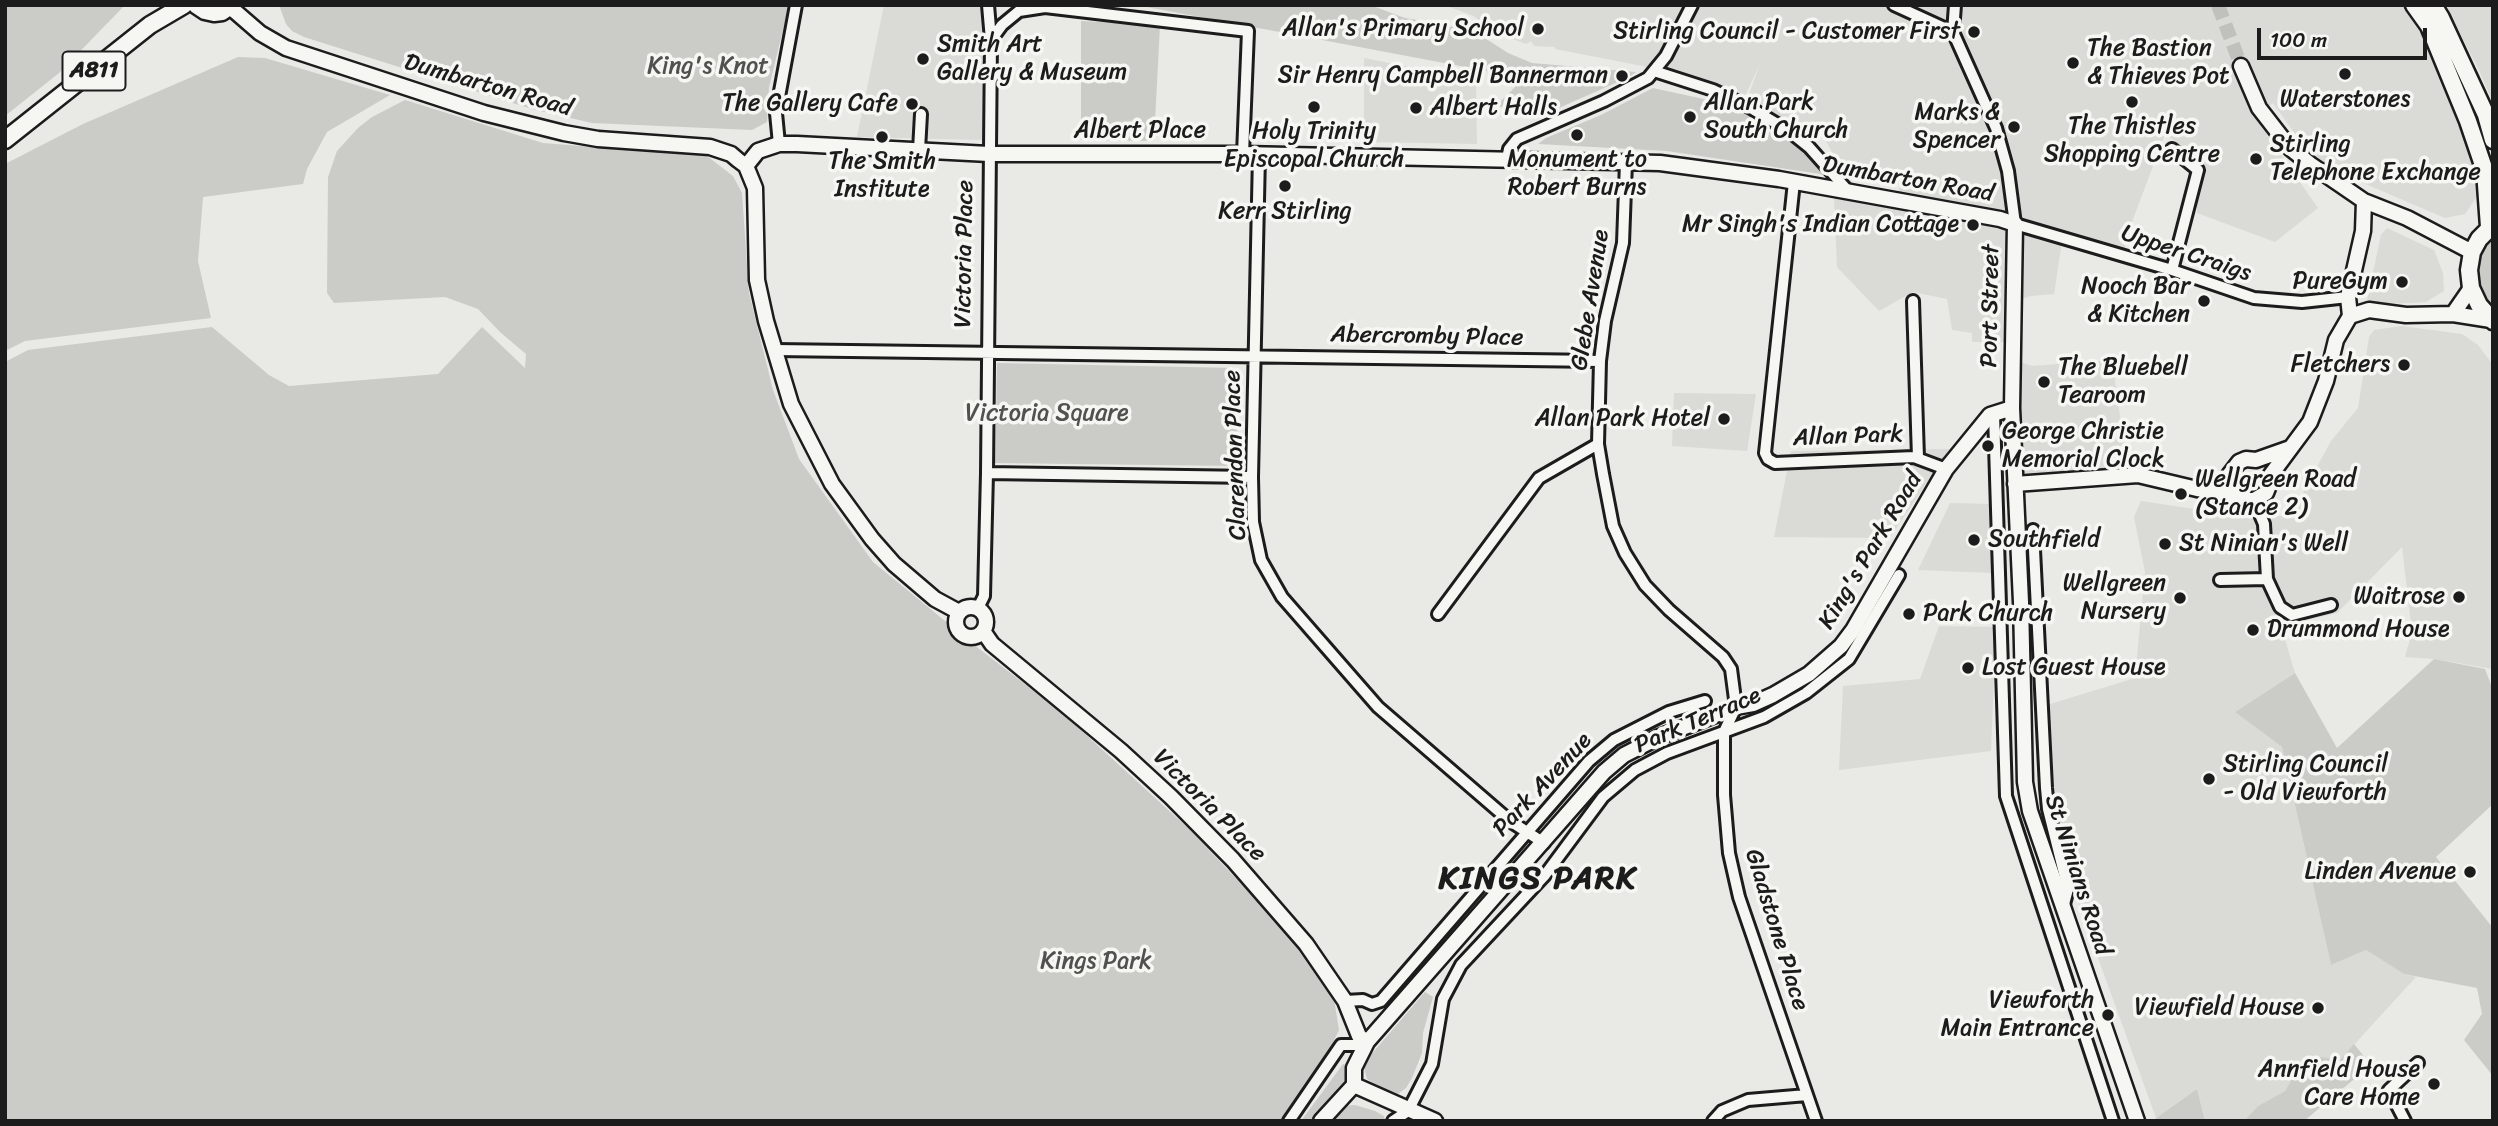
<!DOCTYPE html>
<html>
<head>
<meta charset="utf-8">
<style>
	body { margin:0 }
	#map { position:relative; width:2498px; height:1126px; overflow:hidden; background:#e9e9e5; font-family:Sriracha,sans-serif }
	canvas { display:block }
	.frame { position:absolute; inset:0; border:7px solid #1c1c1c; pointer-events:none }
	.scale { position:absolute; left:2257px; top:28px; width:170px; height:32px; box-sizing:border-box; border:4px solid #1c1c1c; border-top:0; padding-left:9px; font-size:21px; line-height:24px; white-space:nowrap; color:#1c1c1c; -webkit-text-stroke:5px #f6f6f2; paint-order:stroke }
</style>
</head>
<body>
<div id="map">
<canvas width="2498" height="1126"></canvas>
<div class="frame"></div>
<div class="scale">100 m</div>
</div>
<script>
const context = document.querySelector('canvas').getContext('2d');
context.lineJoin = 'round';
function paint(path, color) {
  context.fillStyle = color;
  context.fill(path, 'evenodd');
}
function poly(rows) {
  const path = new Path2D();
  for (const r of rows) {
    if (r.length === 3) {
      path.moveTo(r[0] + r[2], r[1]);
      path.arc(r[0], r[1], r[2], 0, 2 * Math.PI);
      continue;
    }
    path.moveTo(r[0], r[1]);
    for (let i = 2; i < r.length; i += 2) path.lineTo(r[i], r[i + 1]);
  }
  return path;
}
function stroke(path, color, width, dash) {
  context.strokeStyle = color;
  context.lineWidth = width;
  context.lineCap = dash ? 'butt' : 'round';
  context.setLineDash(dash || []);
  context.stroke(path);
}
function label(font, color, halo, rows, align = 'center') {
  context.font = font + ' Sriracha,sans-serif';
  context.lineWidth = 7;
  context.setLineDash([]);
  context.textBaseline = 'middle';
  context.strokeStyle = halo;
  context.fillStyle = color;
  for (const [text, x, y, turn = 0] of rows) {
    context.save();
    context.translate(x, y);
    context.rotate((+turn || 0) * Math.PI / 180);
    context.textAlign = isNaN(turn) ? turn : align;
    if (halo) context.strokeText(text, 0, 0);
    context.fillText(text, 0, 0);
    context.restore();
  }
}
const built = poly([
	[884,5,982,5,984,140,857,137],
	[1444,5,2410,5,2428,30,2461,112,2473,162,2478,195,2465,214,2445,218,2333,170,2300,141,2273,103,2254,116,2318,208,2275,242,2197,213,2197,156,2165,134,2129,230,2125,246,2126,252,2063,235,2054,294,2031,296,2021,299,2020,362,2032,366,2112,360,2127,466,2005,477,2004,342,1972,342,1972,333,1952,330,1947,299,1913,292,1879,311,1837,267,1834,198,1899,191,1900,185,1839,165,1820,130,1784,121,1746,102,1760,64,1745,96,1668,71,1555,49,1555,47,1534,46,1531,41,1526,44,1513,39,1489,35,1486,32,1487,28,1474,16],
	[2445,5,2493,5,2493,103,2479,70],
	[1364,58,1476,80,1477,144,1364,142],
	[2387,228,2434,250,2443,273,2444,291,2426,302,2366,305,2381,235],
	[2402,326,2462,334,2478,345,2493,365,2493,669,2434,659,2405,657,2412,632,2402,547,2337,613,2281,626,2295,673,2235,712,2282,747,2331,965,2366,950,2404,974,2416,977,2340,1060,2300,1066,2285,1091,2258,1106,2244,1121,2205,1121,2197,1089,2156,1118,2076,897,2053,796,2047,705,2135,678,2145,572,2134,517,2141,501,2254,518,2291,515,2331,441,2358,408,2369,337,2374,330],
	[1674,393,1756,394,1747,451,1672,446],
	[1949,449,1890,538,1774,537,1791,451],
	[1950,503,1993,504,1993,573,1918,570],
	[1939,626,1996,627,1991,751,1839,770,1843,686,1920,679]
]);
const green = poly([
	[5,5,125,5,59,73,5,116],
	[279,5,789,5,769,87,767,122,752,130,592,123,532,109,304,37,292,31,286,24],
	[1136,5,1370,5,1405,18,1435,23,1438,25,1471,29,1508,53,1532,63,1636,72,1629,77,1543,115,1496,106,1524,78],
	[1081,21,1160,25,1154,141,1081,140],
	[238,57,265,58,390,95,327,132,307,169,303,184,203,197,198,261,211,318,25,341,5,351,5,164,83,124],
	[1653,88,1713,101,1743,113,1763,125,1776,139,1782,135,1798,146,1827,175,1667,151,1538,144,1546,138,1601,115],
	[405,100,543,143,707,156,733,176,742,193,749,293,773,390,799,459,873,562,978,648,1060,711,1189,829,1305,951,1333,993,1339,1030,1327,1055,1281,1121,5,1121,5,362,28,350,212,327,269,375,289,386,438,374,482,327,525,368,526,354,500,332,478,309,445,297,334,303,327,293,328,177,337,151,358,128,372,117],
	[2493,236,2493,307,2480,287,2478,272,2480,256],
	[997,363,1236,368,1238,466,995,463],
	[2434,659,2485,669,2493,690,2493,804,2436,857,2493,928,2493,1076,2464,1040,2482,1014,2477,988,2404,974,2366,950,2331,965,2282,747,2235,712,2295,673,2337,748],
	[1425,992,1433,997,1423,1033,1422,1053,1412,1078,1406,1088,1398,1094,1384,1090,1367,1079,1364,1068,1369,1057],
	[2354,1044,2371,1065,2304,1121,2244,1121,2258,1106,2285,1091,2300,1065,2314,1056,2340,1060],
	[1343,1064,1354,1068,1316,1121,1301,1121],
	[2197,1089,2205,1121,2155,1121,2156,1118],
	[1355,1105,1375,1111,1384,1116,1385,1121,1333,1121,1344,1106]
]);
const secondaryTunnel = poly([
	[2218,5,2241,66]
]);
const street = poly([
	[1894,5,1953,32],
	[1955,5,1953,32,1996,128,2008,171,2015,224,2172,270,2254,298,2302,302,2348,297],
	[991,40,1002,25,1019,11,1045,7,1248,31,1243,154],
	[1654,71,1713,90,1749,107,1789,131,1809,147,1849,192],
	[779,144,776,113,796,5],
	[2172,149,2198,170,2172,270],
	[919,150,921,114],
	[1259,155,1252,477,1253,522,1261,560,1282,597,1378,707,1510,821,1544,843],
	[1507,159,1509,149,1517,139,1604,101,1648,78,1666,56,1692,5],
	[1626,162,1623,243,1605,321,1600,361,1598,444,1603,474,1613,526,1625,553,1645,585,1669,610,1723,657,1731,669,1736,707,1724,732,1724,795,1729,853,1739,897,1816,1121],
	[1794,182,1765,453,1768,459,1775,463,1914,457,1946,469],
	[1913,301,1918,458],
	[775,350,1600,361],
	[1994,414,2006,796,2113,1121],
	[987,473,1252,477],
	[2254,500,2264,524,2267,579,2280,607,2292,615,2331,605],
	[2033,530,2046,788,2048,809,2068,889,2063,908],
	[2220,580,2267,579],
	[978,608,984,596,987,473,991,40,988,5],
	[1438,614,1539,478,1598,444],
	[1345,1001,1363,1000,1372,1004,1381,1001,1589,761,1614,740,1669,712,1705,701],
	[1289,1121,1341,1045,1366,1045],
	[1393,1121,1408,1111,1432,1064,1443,999,1461,965,1545,875,1603,797,1635,770,1667,753,1764,717,1806,693,1849,659,1899,575],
	[1713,1121,1722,1111,1748,1100,1807,1095],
	[2405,1121,2389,1090,2418,1063]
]);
const secondary = poly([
	[230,7,260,33,286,48,484,113,564,133,598,139,710,147,731,154,738,160,746,166,755,188,757,280,766,321,791,404,832,484,872,539,894,564,935,599,959,612],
	[2241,66,2259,108,2290,148,2310,164,2364,201,2407,218,2472,252],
	[746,166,758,151,779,144,797,144,989,154,1243,154,1660,163,1779,179,2000,219,2015,224,2012,408,2021,602,2025,782,2030,811,2137,1121],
	[2453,314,2471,288],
	[2350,316,2348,297,2363,231,2364,201],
	[2015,484,2138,475,2197,489,2235,494,2244,500,2254,500,2266,493,2270,483,2270,476,2310,422,2326,381,2336,340,2350,316,2369,310,2406,315,2453,314,2491,320],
	[2235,494,2231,489,2229,475,2239,462,2246,459,2256,460,2290,448],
	[971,622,15],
	[983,631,992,644,1121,751,1171,797,1233,860,1306,944,1345,1001,1359,1036,1367,1042],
	[1354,1085,1435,1121],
	[1321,1121,1354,1085,1354,1068,1367,1042,1604,772,1624,755,1659,737,1736,707,1753,704,1773,695,1809,674,1841,646,1853,630,1946,469,1990,415,2012,408]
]);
const primary = poly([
	[196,5,205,11,214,13,222,12,232,5],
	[2414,5,2429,26,2468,121,2485,171,2489,227],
	[2433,5,2441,18,2486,115,2493,140],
	[5,140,150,25,184,5],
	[2493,225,2479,239,2472,252,2469,270,2471,288,2479,305,2493,321]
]);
const markers = [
	[1538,29,7,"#1c1c1c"],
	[1974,32,7,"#1c1c1c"],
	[923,59,7,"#1c1c1c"],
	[2073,63,7,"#1c1c1c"],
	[2345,74,7,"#1c1c1c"],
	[1622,76,7,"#1c1c1c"],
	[2132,102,7,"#1c1c1c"],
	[912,104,7,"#1c1c1c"],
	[1314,107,7,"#1c1c1c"],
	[1416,108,7,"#1c1c1c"],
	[1690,117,7,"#1c1c1c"],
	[2014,127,7,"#1c1c1c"],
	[1577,135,7,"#1c1c1c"],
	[882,137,7,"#1c1c1c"],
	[2256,159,7,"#1c1c1c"],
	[1285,186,7,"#1c1c1c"],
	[1973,225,7,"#1c1c1c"],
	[2402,282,7,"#1c1c1c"],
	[2204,301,7,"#1c1c1c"],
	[2404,365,7,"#1c1c1c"],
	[2044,382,7,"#1c1c1c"],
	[1724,419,7,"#1c1c1c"],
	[1988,446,7,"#1c1c1c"],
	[2181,494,7,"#1c1c1c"],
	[1974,540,7,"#1c1c1c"],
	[2165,544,7,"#1c1c1c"],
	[2459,597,7,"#1c1c1c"],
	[2180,598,7,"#1c1c1c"],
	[1909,614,7,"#1c1c1c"],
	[2253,630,7,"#1c1c1c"],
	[1968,668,7,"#1c1c1c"],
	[2209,779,7,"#1c1c1c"],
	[2470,872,7,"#1c1c1c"],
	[2318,1008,7,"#1c1c1c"],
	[2108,1015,7,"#1c1c1c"],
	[2434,1084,7,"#1c1c1c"]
];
const shields = [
	[94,71,63]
];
const shieldNames = [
	["A811",94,71]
];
const poiNames = [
	["Allan's Primary School",1524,29],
	["Stirling Council - Customer First",1960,32],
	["Smith Art",937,45,"left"],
	["Gallery & Museum",937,73,"left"],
	["The Bastion",2087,49,"left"],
	["& Thieves Pot",2087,77,"left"],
	["Sir Henry Campbell Bannerman",1608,76],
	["Waterstones",2345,100,"center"],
	["Allan Park",1704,103,"left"],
	["South Church",1704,131,"left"],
	["The Gallery Cafe",898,104],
	["Albert Halls",1430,108,"left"],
	["Marks &",2000,113],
	["Spencer",2000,141],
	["The Thistles",2132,127,"center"],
	["Shopping Centre",2132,155,"center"],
	["Holy Trinity",1314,132,"center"],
	["Episcopal Church",1314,160,"center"],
	["Stirling",2270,145,"left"],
	["Telephone Exchange",2270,173,"left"],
	["Monument to",1577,160,"center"],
	["Robert Burns",1577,188,"center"],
	["The Smith",882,162,"center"],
	["Institute",882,190,"center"],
	["Kerr Stirling",1285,212,"center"],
	["Mr Singh's Indian Cottage",1959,225],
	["PureGym",2388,282],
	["Nooch Bar",2190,287],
	["& Kitchen",2190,315],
	["Fletchers",2390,365],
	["The Bluebell",2058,368,"left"],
	["Tearoom",2058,396,"left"],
	["Allan Park Hotel",1710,419],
	["George Christie",2002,432,"left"],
	["Memorial Clock",2002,460,"left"],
	["Wellgreen Road",2195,480,"left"],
	["(Stance 2)",2195,508,"left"],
	["Southfield",1988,540,"left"],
	["St Ninian's Well",2179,544,"left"],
	["Wellgreen",2166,584],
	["Nursery",2166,612],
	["Waitrose",2445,597],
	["Park Church",1923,614,"left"],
	["Drummond House",2267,630,"left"],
	["Lost Guest House",1982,668,"left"],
	["Stirling Council",2223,765,"left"],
	["- Old Viewforth",2223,793,"left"],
	["Linden Avenue",2456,872],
	["Viewforth",2094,1001],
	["Main Entrance",2094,1029],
	["Viewfield House",2304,1008],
	["Annfield House",2420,1070],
	["Care Home",2420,1098]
];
const parkNames = [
	["King's Knot",708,67],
	["Victoria Square",1047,414],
	["Kings Park",1096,962]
];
const streetNames = [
	["Dumbarton Road",488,86,16],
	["Albert Place",1140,131],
	["Dumbarton Road",1908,180,10],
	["Victoria Place",965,254,-89],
	["Upper Craigs",2186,254,18],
	["Glebe Avenue",1591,300,-81],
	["Port Street",1991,306,-89],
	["Abercromby Place",1427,337,1],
	["Allan Park",1848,437,-2],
	["Clarendon Place",1236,455,-92],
	["King's Park Road",1871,551,-59],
	["Park Terrace",1698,721,-23],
	["Park Avenue",1543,785,-47],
	["Victoria Place",1209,806,45],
	["St Ninians Road",2077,875,72],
	["Gladstone Place",1776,930,73]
];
const districtNames = [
	["KINGS PARK",1538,880]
];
paint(built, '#dadad6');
paint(green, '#cbcbc7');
stroke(secondaryTunnel, '#c0c0bd', 14, [14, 7]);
stroke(street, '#1c1c1c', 16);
stroke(secondary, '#1c1c1c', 19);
stroke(primary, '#1c1c1c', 21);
stroke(street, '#f6f6f2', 10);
stroke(secondary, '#f6f6f2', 14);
stroke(primary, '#f6f6f2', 16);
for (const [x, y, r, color] of markers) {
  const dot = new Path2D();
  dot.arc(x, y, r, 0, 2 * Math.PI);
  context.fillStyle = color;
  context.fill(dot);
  stroke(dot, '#f6f6f2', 2.5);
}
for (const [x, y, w] of shields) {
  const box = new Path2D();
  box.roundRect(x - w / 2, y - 19.5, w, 39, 5);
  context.fillStyle = '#f6f6f2';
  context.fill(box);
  stroke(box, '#1c1c1c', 2);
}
label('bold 23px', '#1c1c1c', null, shieldNames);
label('24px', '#1c1c1c', '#f6f6f2', poiNames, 'right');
label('24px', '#51514f', '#f6f6f2', parkNames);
label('24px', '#1c1c1c', '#f6f6f2', streetNames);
context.letterSpacing = '2px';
label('bold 32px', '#1c1c1c', '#f6f6f2', districtNames);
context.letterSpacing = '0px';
</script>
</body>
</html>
